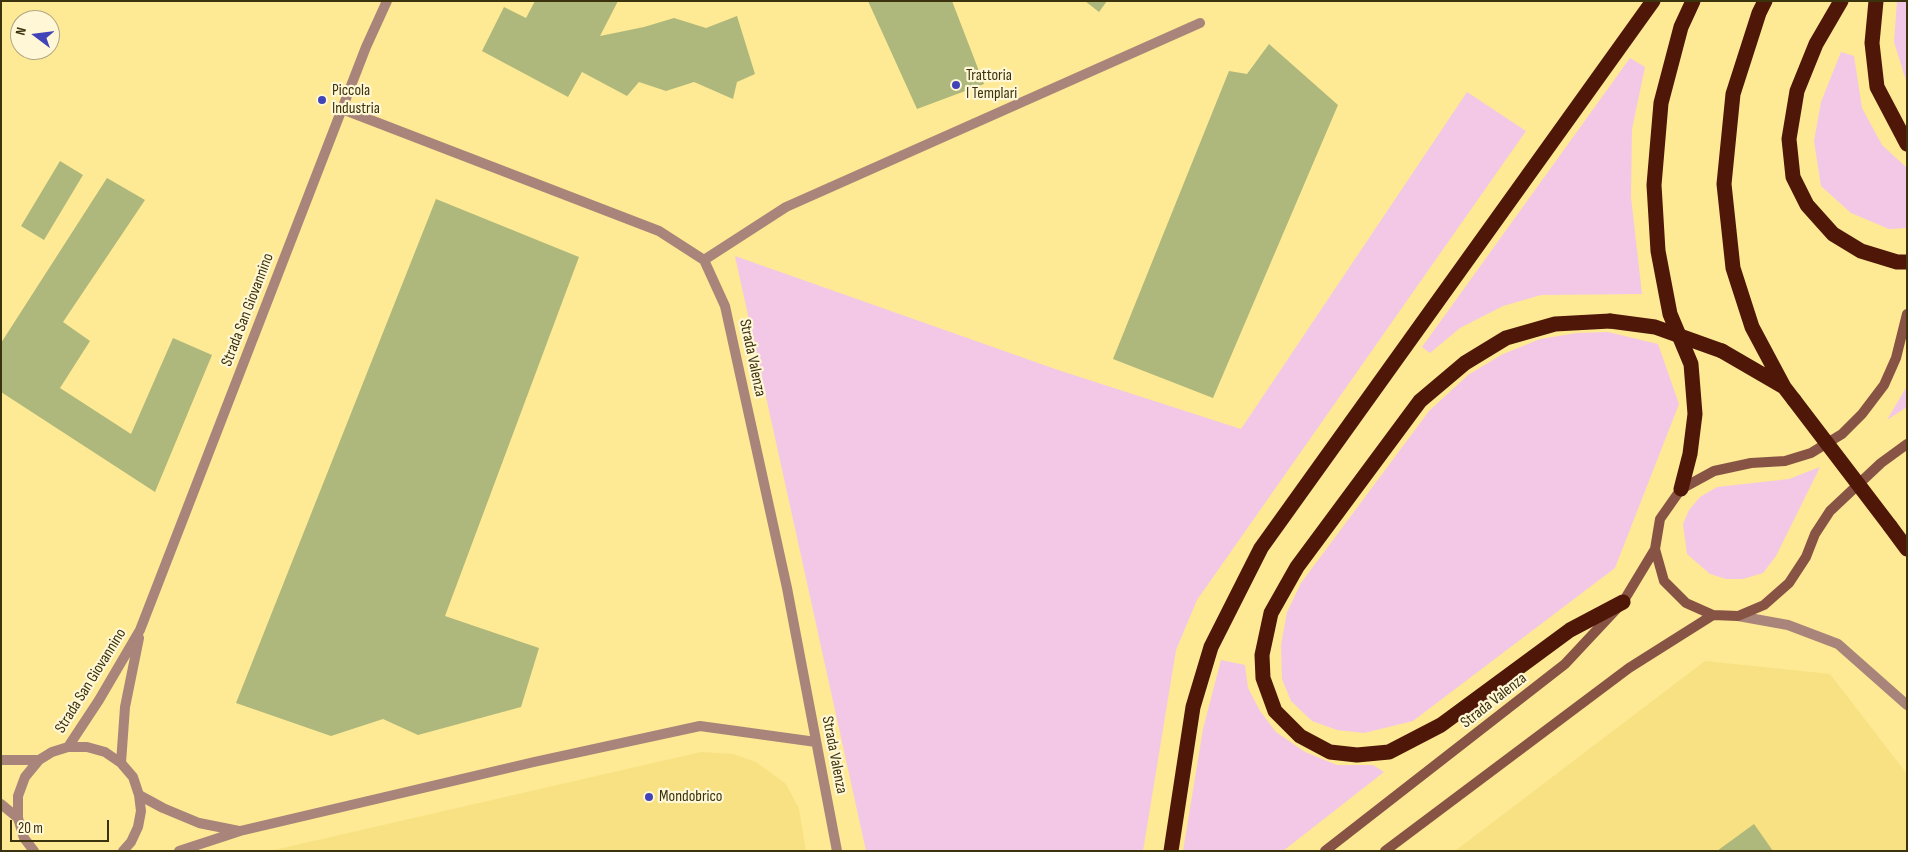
<!DOCTYPE html>
<html>
<head>
<meta charset="utf-8">
<style>
	body { margin:0 }
	#map { position:relative; width:1908px; height:852px; overflow:hidden; background:#fee994; font-family:"Sofia Sans Condensed",sans-serif }
	canvas { display:block }
	.frame { position:absolute; inset:0; border:2px solid #3b320e; pointer-events:none }
	.north { position:absolute; left:10px; top:10px; width:50px; height:50px; box-sizing:border-box; background:#fff7d6; border:1px solid #b1a886; border-radius:50%; rotate:285deg; font-size:14px; font-weight:700; line-height:20px; text-align:center; color:#3b320e }
	.north::after { content:''; display:block; margin:auto; width:18px; height:22px; background:#4143b8; clip-path:polygon(50% 0,100% 100%,50% 72%,0 100%) }
	.scale { position:absolute; left:10px; top:820px; width:99px; height:22px; box-sizing:border-box; border:2px solid #3b320e; border-top:0; padding-left:6px; font-size:15px; line-height:18px; white-space:nowrap; color:#3b320e; -webkit-text-stroke:4px #fff7d6; paint-order:stroke }
</style>
</head>
<body>
<div id="map">
<canvas width="1908" height="852"></canvas>
<div class="frame"></div>
<div class="north">N</div>
<div class="scale">20 m</div>
</div>
<script>
const context = document.querySelector('canvas').getContext('2d');
context.lineJoin = 'round';
function paint(path, color) {
  context.fillStyle = color;
  context.fill(path, 'evenodd');
}
function poly(rows) {
  const path = new Path2D();
  for (const r of rows) {
    path.moveTo(r[0], r[1]);
    for (let i = 2; i < r.length; i += 2) path.lineTo(r[i], r[i + 1]);
  }
  return path;
}
function stroke(path, color, width, dash) {
  context.strokeStyle = color;
  context.lineWidth = width;
  context.lineCap = dash ? 'butt' : 'round';
  context.setLineDash(dash || []);
  context.stroke(path);
}
function label(font, color, halo, rows, align = 'center') {
  context.font = font + ' "Sofia Sans Condensed",sans-serif';
  context.lineWidth = 4.5;
  context.setLineDash([]);
  context.textBaseline = 'middle';
  context.strokeStyle = halo;
  context.fillStyle = color;
  for (const [text, x, y, turn = 0] of rows) {
    context.save();
    context.translate(x, y);
    context.rotate((+turn || 0) * Math.PI / 180);
    context.textAlign = isNaN(turn) ? turn : align;
    if (halo) context.strokeText(text, 0, 0);
    context.fillText(text, 0, 0);
    context.restore();
  }
}
const built = poly([
	[1705,661,1830,674,1907,774,1907,851,1455,851],
	[701,752,733,754,756,762,786,784,799,809,806,851,270,851]
]);
const green = poly([
	[1897,1,1907,1,1907,84,1894,42],
	[1841,52,1854,56,1862,108,1882,145,1907,168,1907,228,1889,229,1851,213,1821,186,1814,141,1821,102],
	[1630,58,1645,67,1632,129,1631,197,1642,294,1541,295,1503,306,1460,328,1430,353,1422,347],
	[1467,92,1526,131,1197,600,1176,650,1143,851,866,851,735,256,1058,370,1241,429],
	[1608,332,1658,344,1679,404,1615,568,1413,721,1364,733,1337,730,1312,721,1291,701,1282,679,1281,645,1287,612,1301,583,1429,411,1468,375,1501,355,1540,339,1577,333],
	[1907,386,1907,407,1887,420],
	[1820,467,1776,556,1763,573,1743,579,1726,579,1710,574,1687,554,1683,524,1689,510,1700,497,1717,487,1789,479],
	[1221,660,1245,665,1248,688,1260,711,1276,732,1305,752,1337,765,1373,765,1384,772,1283,851,1183,851,1203,729]
]);
const building = poly([
	[535,1,618,1,600,36,644,27,674,18,706,28,737,16,755,74,737,82,733,99,694,82,666,91,639,82,627,96,582,72,568,97,482,51,504,7,526,18],
	[868,1,952,1,984,84,917,109],
	[1085,1,1107,1,1099,12],
	[1269,44,1338,105,1213,398,1113,359,1229,71,1247,74],
	[60,161,83,175,44,240,21,226],
	[107,178,145,200,63,322,90,341,60,388,131,434,173,338,212,355,155,492,1,392,1,343],
	[436,199,579,257,445,616,539,648,521,707,418,735,383,719,331,736,236,703],
	[1754,824,1773,851,1717,851]
]);
const street = poly([
	[342,109,659,231,704,260,725,306,787,588,837,851],
	[704,260,786,207,1200,23],
	[1738,616,1788,625,1838,644,1907,705],
	[68,747,99,700,140,630,366,47,387,1],
	[1,760,39,760],
	[121,763,125,707,139,638],
	[139,795,163,808,199,823,239,831],
	[1,804,18,818],
	[34,851,24,838,18,818,18,796,25,777,39,760,52,752,68,747,87,747,105,752,121,763,133,777,139,795,141,811,138,827,131,842,123,851],
	[179,851,240,831,534,762,700,726,816,742]
]);
const secondary = poly([
	[1907,314,1896,358,1884,385,1862,414,1842,434,1811,453,1785,461,1751,463,1714,471,1681,489,1660,519,1655,549,1664,581,1686,603,1713,615,1738,616,1764,605,1789,583,1806,557,1815,534,1830,511,1881,463,1907,444],
	[1325,851,1565,664,1623,602,1655,549],
	[1385,851,1629,668,1713,615]
]);
const highway = poly([
	[1765,1,1759,13,1733,94,1724,184,1733,268,1752,327,1784,387,1794,400],
	[1841,1,1816,44,1797,91,1789,139,1793,177,1807,205,1833,234,1861,251,1897,262,1907,262],
	[1876,1,1872,43,1877,87,1907,144],
	[1610,321,1555,324,1506,338,1465,363,1420,401,1297,567,1271,613,1262,655,1263,678,1275,711,1300,736,1330,752,1357,755,1389,752,1441,725,1570,630,1623,602],
	[1722,351,1784,387],
	[1681,489,1690,454,1695,414,1691,364,1670,314,1658,251,1654,185,1661,103,1681,27,1693,1],
	[1890,526,1907,549],
	[1171,851,1193,707,1211,647,1261,548,1653,1]
]);
const highwayBridge = poly([
	[1610,321,1655,327,1722,351],
	[1794,400,1890,526]
]);
const markers = [
	[956,85,5,"#4143b8"],
	[322,100,5,"#4143b8"],
	[649,797,5,"#4143b8"]
];
const poiNames = [
	["Trattoria",966,76],
	["I Templari",966,94],
	["Piccola",332,91],
	["Industria",332,109],
	["Mondobrico",659,797]
];
const streetNames = [
	["Strada San Giovannino",248,310,-69],
	["Strada Valenza",752,358,78],
	["Strada San Giovannino",91,681,-58],
	["Strada Valenza",1494,701,-38],
	["Strada Valenza",834,755,79]
];
paint(built, '#f8e182');
paint(green, '#f3c8e7');
paint(building, '#aeb87c');
stroke(street, '#a9847a', 10);
stroke(secondary, '#875345', 10);
stroke(highway, '#4e1708', 15);
stroke(highwayBridge, '#4e1708', 15);
for (const [x, y, r, color] of markers) {
  const dot = new Path2D();
  dot.arc(x, y, r, 0, 2 * Math.PI);
  context.fillStyle = color;
  context.fill(dot);
  stroke(dot, '#fff7d6', 2);
}
label('16px', '#3b320e', '#fff7d6', poiNames, 'left');
label('16px', '#3b320e', '#fff7d6', streetNames);
</script>
</body>
</html>
